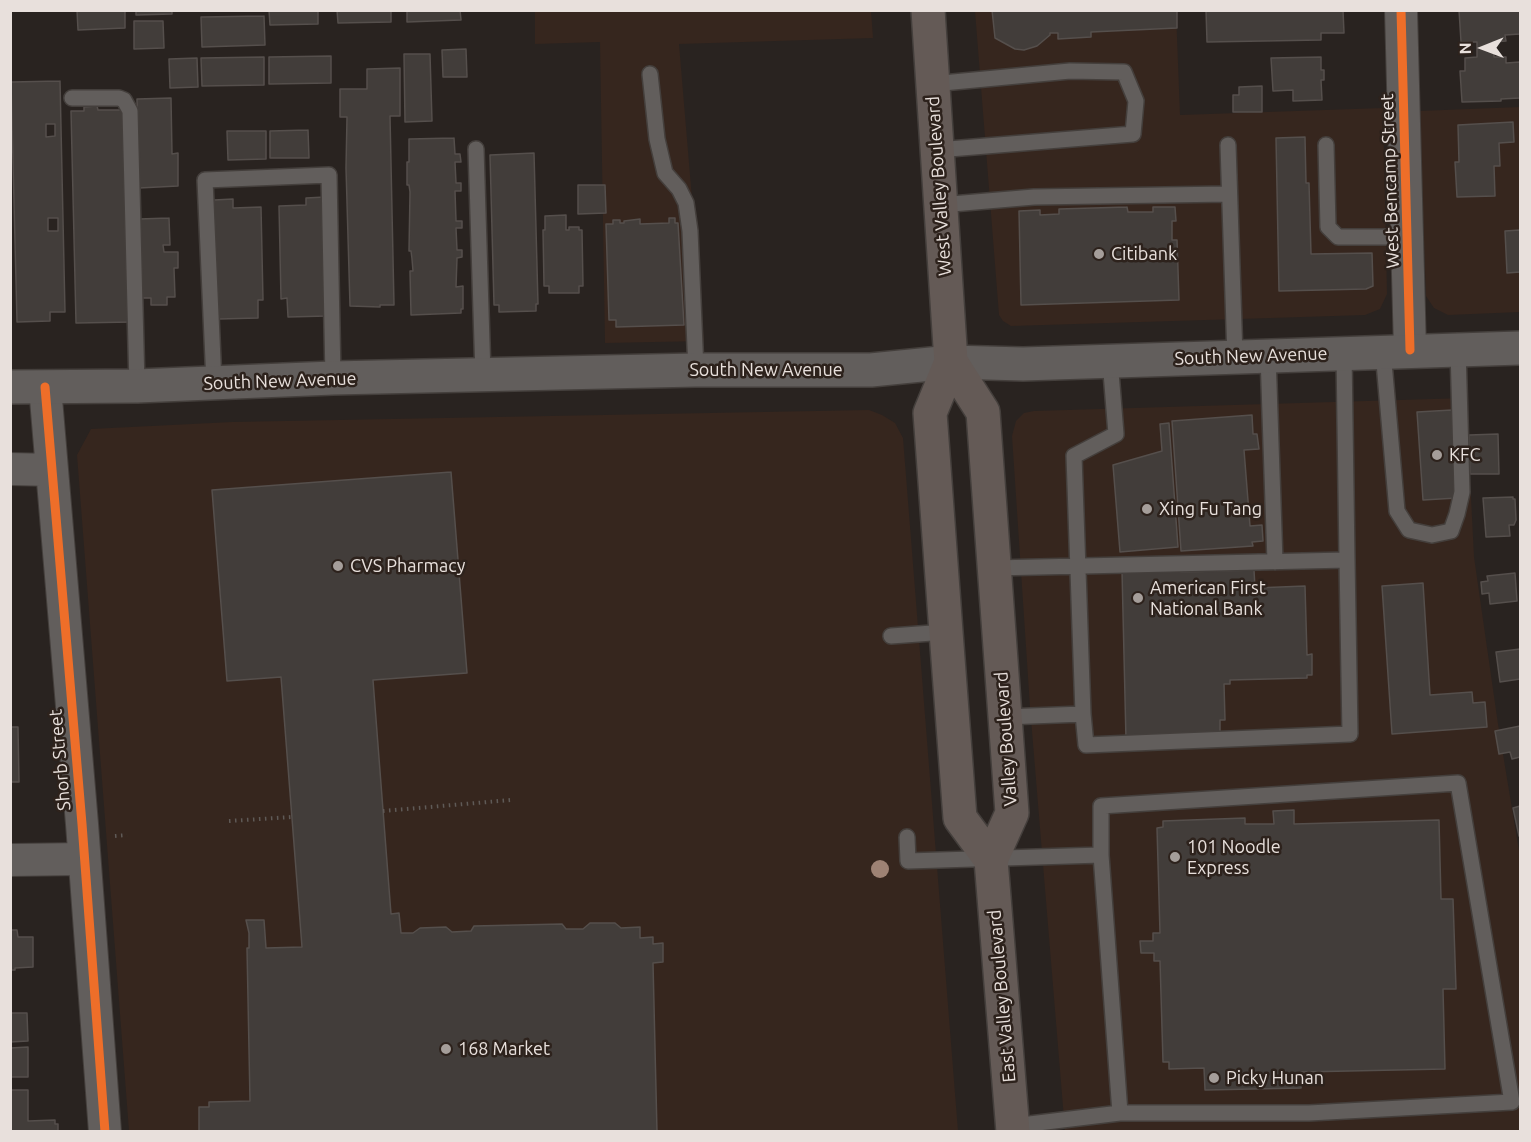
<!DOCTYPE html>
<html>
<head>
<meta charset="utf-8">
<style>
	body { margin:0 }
	#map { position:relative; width:1531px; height:1142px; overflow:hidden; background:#292320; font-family:Ubuntu,sans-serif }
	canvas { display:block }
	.frame { position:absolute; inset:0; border:12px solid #e8e0dc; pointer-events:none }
	.north { position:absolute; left:1453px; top:18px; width:60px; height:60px; -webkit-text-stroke:4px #2d221c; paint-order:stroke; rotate:269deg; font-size:16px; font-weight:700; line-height:24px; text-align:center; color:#e8e0dc }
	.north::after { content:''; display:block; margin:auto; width:21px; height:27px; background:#e8e0dc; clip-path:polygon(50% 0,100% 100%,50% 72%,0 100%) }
</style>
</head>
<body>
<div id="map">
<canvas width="1531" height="1142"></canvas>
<div class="frame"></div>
<div class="north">N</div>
</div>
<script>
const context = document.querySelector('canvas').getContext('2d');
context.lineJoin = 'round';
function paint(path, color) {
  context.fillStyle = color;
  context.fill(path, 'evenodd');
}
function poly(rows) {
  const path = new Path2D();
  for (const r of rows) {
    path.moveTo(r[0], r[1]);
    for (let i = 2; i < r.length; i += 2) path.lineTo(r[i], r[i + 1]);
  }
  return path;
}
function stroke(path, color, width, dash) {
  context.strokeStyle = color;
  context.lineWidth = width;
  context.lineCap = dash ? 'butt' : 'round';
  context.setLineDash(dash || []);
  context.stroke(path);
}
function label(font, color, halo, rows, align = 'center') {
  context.font = font + ' Ubuntu,sans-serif';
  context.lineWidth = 5;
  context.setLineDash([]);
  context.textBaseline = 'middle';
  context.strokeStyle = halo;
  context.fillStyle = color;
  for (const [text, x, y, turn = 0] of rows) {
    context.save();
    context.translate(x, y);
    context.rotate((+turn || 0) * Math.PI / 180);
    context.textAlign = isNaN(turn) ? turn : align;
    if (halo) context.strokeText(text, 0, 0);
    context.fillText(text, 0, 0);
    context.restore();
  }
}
const built = poly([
	[535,11,871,11,873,38,679,44,704,341,605,343,600,42,535,44],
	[975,11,1176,11,1180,115,1383,108,1387,294,1380,309,1365,315,1271,318,1011,326,1003,321,999,315],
	[1520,107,1520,312,1448,315,1434,308,1426,296,1419,111],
	[1466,398,1474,557,1498,724,1520,857,1520,1131,1065,1131,1030,707,1012,436,1016,421,1024,413,1034,411],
	[869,410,882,415,895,423,903,438,958,1131,129,1131,77,455,91,429,232,422]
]);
const building = poly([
	[77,10,125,10,125,28,78,30,77,10],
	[136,10,172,10,172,14,136,15,136,10],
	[269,10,318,10,318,24,270,25,269,10],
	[337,10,391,10,391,22,338,23,337,10],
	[407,10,460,10,461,20,407,22,407,10],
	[992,10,1177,10,1177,28,1091,32,1091,37,1058,39,1058,33,1050,33,1050,35,1037,46,1024,50,1015,49,995,38,992,10],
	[1206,10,1343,10,1344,33,1321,33,1321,40,1207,42,1206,10],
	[1459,10,1520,10,1520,34,1505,35,1506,41,1493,42,1494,57,1506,57,1506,63,1520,62,1520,98,1501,99,1501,101,1462,102,1460,71,1465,71,1465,58,1477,57,1477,42,1461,42,1459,10],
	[264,16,265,45,202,47,201,17,264,16],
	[134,21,163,21,164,48,134,49,134,21],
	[466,49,467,77,443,77,442,50,466,49],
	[404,54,430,54,432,121,405,122,404,54],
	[331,56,331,83,269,84,269,57,331,56],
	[264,57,264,85,202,86,201,58,264,57],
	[1321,57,1321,70,1324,70,1324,80,1321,80,1322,100,1293,101,1293,90,1273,91,1271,58,1321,57],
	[197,58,198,87,170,88,169,59,197,58],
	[400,68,400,116,390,116,394,305,380,305,380,307,350,306,346,168,347,117,340,117,340,89,367,89,367,69,400,68],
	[60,81,65,312,50,312,50,321,17,322,11,82,60,81],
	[46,124,55,124,55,136,46,137,46,124],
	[48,218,58,218,58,231,48,231,48,218],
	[1262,86,1262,112,1233,112,1233,95,1239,95,1239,87,1262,86],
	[171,98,172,154,178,153,178,186,139,188,137,99,171,98],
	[97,106,98,110,128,110,132,322,76,323,71,111,84,111,84,107,97,106],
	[1513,122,1514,142,1499,143,1500,166,1494,166,1495,196,1457,197,1455,162,1459,162,1458,125,1513,122],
	[308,130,309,158,270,158,270,131,308,130],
	[227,131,266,131,266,159,228,160,227,131],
	[1305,137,1306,183,1309,183,1311,254,1372,253,1373,286,1366,289,1279,291,1276,138,1305,137],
	[454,138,455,154,460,154,461,162,455,162,456,183,461,183,461,191,455,191,456,221,462,221,462,228,456,228,457,250,462,250,462,257,457,258,456,287,463,286,463,309,461,309,461,313,411,315,410,271,413,271,412,259,411,251,409,251,410,192,409,185,407,185,407,162,409,162,409,139,454,138],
	[534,153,538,304,536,304,536,311,499,312,499,305,494,305,490,155,534,153],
	[578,185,605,185,606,213,578,214,578,185],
	[325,197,327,316,288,317,287,298,281,299,279,206,306,205,306,198,325,197],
	[233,199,233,208,261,207,263,300,258,300,258,318,219,319,218,300,216,301,214,200,233,199],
	[1127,207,1128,212,1153,212,1153,207,1175,207,1176,221,1172,221,1172,240,1177,240,1179,300,1021,305,1019,211,1040,210,1040,215,1059,214,1059,209,1127,207],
	[566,215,566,230,569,230,569,227,579,227,579,230,582,230,583,286,579,286,579,293,549,293,549,286,544,286,543,230,545,230,545,216,566,215],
	[169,218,170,245,163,245,164,252,178,252,178,268,174,268,175,297,167,297,167,305,151,305,151,298,141,298,139,219,169,218],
	[669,218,675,218,675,223,678,223,684,325,616,327,616,320,609,320,606,224,613,224,613,220,620,220,620,223,624,223,624,221,640,219,640,224,669,223,669,218],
	[1520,230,1520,272,1507,273,1505,231,1520,230],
	[1452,410,1457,498,1423,500,1417,412,1452,410],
	[1252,415,1253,434,1257,434,1259,449,1244,450,1250,526,1262,525,1263,541,1252,542,1253,546,1181,551,1172,421,1252,415],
	[1169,423,1178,547,1120,552,1113,465,1162,451,1160,424,1169,423],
	[1498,434,1499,474,1470,474,1469,435,1498,434],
	[451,472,467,673,373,680,391,914,399,913,401,933,413,933,420,928,446,927,452,932,471,931,474,926,562,924,566,929,583,929,590,923,615,923,621,928,640,927,640,938,653,937,653,944,663,943,663,962,653,963,657,1132,199,1132,199,1107,209,1107,209,1102,250,1101,247,948,249,948,249,933,246,920,264,920,266,948,302,947,281,677,227,681,212,490,451,472],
	[1513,497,1513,499,1515,499,1516,520,1514,525,1509,525,1510,536,1486,537,1483,498,1513,497],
	[1181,569,1181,572,1254,570,1255,588,1305,586,1307,655,1312,654,1312,675,1307,675,1307,678,1230,680,1230,684,1224,684,1225,720,1220,720,1220,734,1126,740,1122,571,1181,569],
	[1515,573,1517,601,1490,604,1489,593,1482,594,1481,582,1488,581,1487,576,1515,573],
	[1423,583,1430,695,1472,692,1473,703,1485,702,1487,727,1392,734,1382,586,1423,583],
	[1520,649,1520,679,1500,682,1496,652,1520,649],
	[1520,726,1520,757,1512,759,1510,752,1499,754,1495,731,1520,726],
	[10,727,18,727,19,782,10,782,10,727],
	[1520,806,1520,836,1519,836,1513,808,1520,806],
	[1294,810,1294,824,1439,820,1441,899,1453,899,1456,989,1443,989,1445,1069,1301,1072,1301,1088,1205,1090,1204,1068,1169,1069,1169,1062,1163,1062,1160,961,1154,961,1154,953,1141,953,1140,941,1153,941,1153,933,1160,933,1157,828,1163,827,1163,821,1245,818,1245,824,1274,824,1273,811,1294,810],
	[10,930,17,930,18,937,33,937,33,967,15,968,15,970,10,970,10,930],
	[10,1013,27,1013,28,1041,10,1042,10,1013],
	[28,1047,28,1077,10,1077,10,1048,28,1047],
	[10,1090,28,1090,28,1121,55,1120,55,1124,58,1124,58,1132,10,1132,10,1090]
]);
const path = poly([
	[383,811,511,800],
	[229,821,292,817],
	[115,836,127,835]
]);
const lane = poly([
	[650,74,657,139,665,173,679,189,686,203,690,231,696,370],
	[932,84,1070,71,1124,72,1136,101,1133,134,937,150],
	[72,98,119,98,124,100,130,111,137,386],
	[1228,145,1235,357],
	[1326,145,1328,227,1338,237,1407,237],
	[476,149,483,375],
	[940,205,1034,197,1228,194],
	[1383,351,1397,511,1409,530,1432,535,1451,531,1457,514,1462,492,1458,349],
	[1268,355,1275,562],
	[214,383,205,180,329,175,333,378],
	[994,568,1347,560,1344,353],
	[891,636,946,632],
	[1083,714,1074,456,1116,434,1110,360],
	[1005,717,1083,714,1086,745,1350,734,1347,560],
	[907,837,908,861,1101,855,1120,1113,1013,1126],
	[1101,855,1101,806,1458,783,1512,1102,1309,1113,1120,1113]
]);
const street = poly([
	[1401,10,1410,350],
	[45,387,82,824,105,1132],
	[10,469,52,470],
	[10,860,84,859]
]);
const secondary = poly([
	[10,387,137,386,333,378,696,370,871,370,951,362,1023,364,1520,348]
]);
const primary = poly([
	[928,10,951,362,930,413,946,632,960,818,991,860],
	[951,362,983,412,1012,813,991,860,1013,1132]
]);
const cycleway = poly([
	[1401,10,1410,350],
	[45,387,82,824,105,1132]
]);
const trees = [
	[880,869]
];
const markers = [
	[1099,254,6,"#a59e9a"],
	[1437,455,6,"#a59e9a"],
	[1147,509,6,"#a59e9a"],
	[338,566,6,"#a59e9a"],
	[1138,598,6,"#a59e9a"],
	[1175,857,6,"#a59e9a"],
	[446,1049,6,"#a59e9a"],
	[1214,1078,6,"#a59e9a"]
];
const streetNames = [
	["West Bencamp Street",1390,181,-92],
	["West Valley Boulevard",939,186,-94],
	["South New Avenue",1251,356,-2],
	["South New Avenue",766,370],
	["South New Avenue",280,381,-2],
	["Valley Boulevard",1006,739,-94],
	["Shorb Street",60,760,-95],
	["East Valley Boulevard",1002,996,-95]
];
const poiNames = [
	["Citibank",1111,254],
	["KFC",1449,455],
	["Xing Fu Tang",1159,509],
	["CVS Pharmacy",350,566],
	["American First",1150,588],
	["National Bank",1150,609],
	["101 Noodle",1187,847],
	["Express",1187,868],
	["168 Market",458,1049],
	["Picky Hunan",1226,1078]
];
paint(built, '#36261e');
paint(building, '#423d3a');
stroke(building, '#554f4c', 1.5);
stroke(lane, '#443f3c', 18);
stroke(street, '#443f3c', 34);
stroke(secondary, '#443f3c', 36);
stroke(primary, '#443f3c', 36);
stroke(path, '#5f5a57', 4, [1.5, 4.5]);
stroke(lane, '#625e5c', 15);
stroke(street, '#625e5c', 32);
stroke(secondary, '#625e5c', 33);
stroke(primary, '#645a56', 33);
stroke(cycleway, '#ee6e29', 9);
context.fillStyle = '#9e8274';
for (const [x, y] of trees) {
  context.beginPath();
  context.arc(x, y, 9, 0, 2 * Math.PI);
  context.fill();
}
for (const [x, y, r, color] of markers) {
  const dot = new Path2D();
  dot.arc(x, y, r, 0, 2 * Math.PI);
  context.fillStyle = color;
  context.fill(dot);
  stroke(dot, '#2d221c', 2);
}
label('18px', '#e8e0dc', '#2d221c', streetNames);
label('18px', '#e8e0dc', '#2d221c', poiNames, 'left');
</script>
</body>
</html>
